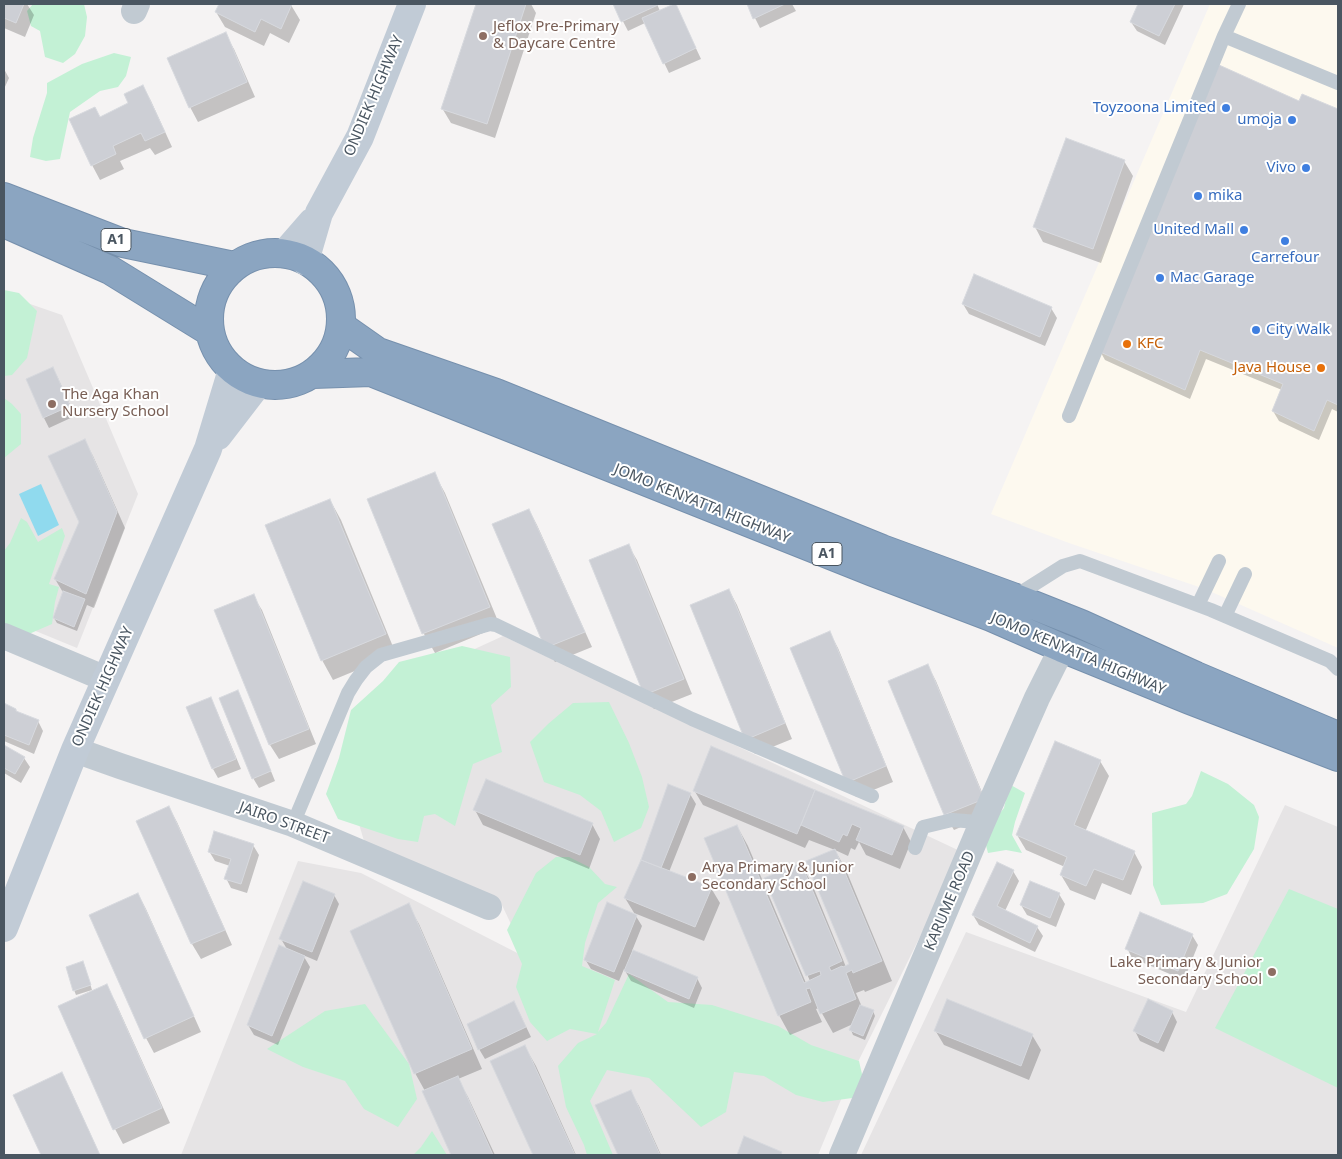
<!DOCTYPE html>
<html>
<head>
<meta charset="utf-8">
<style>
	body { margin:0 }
	#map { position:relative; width:1342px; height:1159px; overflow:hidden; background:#f5f3f3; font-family:"Noto Sans",sans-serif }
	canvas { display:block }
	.frame { position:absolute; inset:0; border:5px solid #4a5661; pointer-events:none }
</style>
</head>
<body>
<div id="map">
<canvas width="1342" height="1159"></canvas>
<div class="frame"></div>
</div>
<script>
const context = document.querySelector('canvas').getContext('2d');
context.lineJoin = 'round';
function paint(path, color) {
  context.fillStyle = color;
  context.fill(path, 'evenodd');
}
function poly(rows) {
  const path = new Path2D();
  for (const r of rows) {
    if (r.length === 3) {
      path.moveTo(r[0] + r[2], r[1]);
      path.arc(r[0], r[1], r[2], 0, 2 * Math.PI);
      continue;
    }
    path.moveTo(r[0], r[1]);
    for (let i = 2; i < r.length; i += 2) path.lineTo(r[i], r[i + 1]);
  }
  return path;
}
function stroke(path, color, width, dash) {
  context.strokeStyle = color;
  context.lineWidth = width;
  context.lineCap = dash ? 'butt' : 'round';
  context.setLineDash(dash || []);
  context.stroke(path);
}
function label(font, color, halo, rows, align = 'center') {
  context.font = font + ' "Noto Sans",sans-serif';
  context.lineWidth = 4;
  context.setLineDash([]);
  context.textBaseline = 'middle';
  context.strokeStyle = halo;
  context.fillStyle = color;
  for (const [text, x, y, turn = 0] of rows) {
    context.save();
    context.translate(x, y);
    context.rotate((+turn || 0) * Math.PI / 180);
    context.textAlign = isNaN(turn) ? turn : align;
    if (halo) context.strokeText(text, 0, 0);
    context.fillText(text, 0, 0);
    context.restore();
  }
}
const commercial = poly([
	[1210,4,1338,4,1338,648,1205,589,1069,543,991,514]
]);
const education = poly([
	[4,295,62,315,138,494,77,648,4,618],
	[503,636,962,852,850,1078,818,1155,181,1155,298,861,361,873,527,958,501,903,367,851,343,770,442,664],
	[1285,805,1338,827,1338,1155,861,1155,966,932,1186,1012]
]);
const green = poly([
	[33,4,84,4,87,17,85,36,75,54,63,63,45,57,40,31,31,26,27,11],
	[114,53,131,57,126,76,118,87,100,91,70,112,60,159,46,161,30,157,33,138,47,93,47,83,82,64],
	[4,290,19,293,37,311,27,358,12,375,4,376],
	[4,398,12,404,21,414,21,444,4,458],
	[21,518,27,522,38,542,62,528,65,536,49,584,59,587,55,602,52,624,22,637,4,630,4,551,10,543],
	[462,646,510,657,511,687,491,705,502,752,473,764,455,826,435,814,424,816,418,842,398,839,338,819,326,794,339,758,351,710,383,681,399,662],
	[609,702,629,743,642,777,649,807,641,828,614,842,601,811,580,795,544,782,530,742,548,724,573,703],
	[1201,771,1228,784,1254,805,1259,817,1254,849,1227,894,1203,903,1161,905,1153,885,1152,813,1186,804,1192,796],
	[1009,784,1025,793,1015,822,1012,835,1022,853,1006,850,988,853,983,834,1004,808],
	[556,857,569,857,589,867,605,884,617,887,598,903,585,943,582,966,615,980,598,1032,606,1023,629,974,668,1002,712,1005,778,1026,811,1045,859,1061,867,1096,823,1102,796,1095,764,1076,734,1072,726,1112,701,1127,649,1078,607,1070,590,1101,613,1155,587,1155,584,1145,566,1107,558,1066,578,1043,597,1034,570,1029,547,1041,530,1022,516,987,522,964,507,930,536,873],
	[1289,889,1338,909,1338,1088,1215,1028],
	[365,1004,409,1064,417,1099,398,1127,364,1109,345,1081,303,1067,267,1049,325,1011],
	[432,1131,447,1155,413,1155,421,1147]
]);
const water = poly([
	[41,484,59,525,38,536,19,494]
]);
const shadow = poly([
	[4,4,27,4,34,15,25,37,4,28],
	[221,4,288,4,291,5,300,20,289,43,270,33,264,46,225,27,216,12],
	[477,4,531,4,536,13,495,138,451,123,442,108],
	[614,4,657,4,660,11,680,14,701,59,669,73,645,23,628,31],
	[748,4,792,4,796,11,760,28],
	[1140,4,1184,4,1165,45,1137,31,1131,22],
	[225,34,234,49,255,97,198,122,190,107],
	[4,69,9,78,4,89],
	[143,86,151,101,172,147,155,155,150,148,120,161,124,169,100,180,92,165,100,118,130,104],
	[1303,96,1338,111,1338,412,1332,409,1319,440,1279,421,1273,411,1282,390,1206,359,1190,399,1105,360,1100,351,1300,103],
	[1124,161,1133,176,1101,263,1043,242,1035,227],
	[963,304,1051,308,1057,318,1045,346,969,314],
	[53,369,58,378,75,416,49,428,44,418,27,380],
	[85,441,93,456,125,528,94,608,87,605,77,631,57,623,54,618,64,594,55,579,80,522],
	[434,473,445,493,500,626,435,653,424,634,369,500],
	[330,500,341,520,396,654,333,680,322,660],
	[529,510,537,525,592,647,555,662,546,647],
	[628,545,637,560,692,694,654,709,645,695],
	[729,590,737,605,792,739,755,754,746,739],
	[253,596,262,610,316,744,279,759,270,745,216,611],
	[830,633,838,648,893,782,856,797,847,782],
	[928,666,936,681,991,814,954,830,945,815,890,681],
	[210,699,216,709,241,769,218,778,213,769],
	[243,702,275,781,259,788,253,778],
	[4,704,16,710,17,712,38,721,43,731,34,754,4,741],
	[4,746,24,758,30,767,21,783,4,773],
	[712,748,903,827,911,842,900,869,866,855,859,842,855,850,851,848,848,856,835,850,846,870,892,981,865,992,864,990,856,993,862,1007,873,1011,875,1016,865,1040,853,1035,851,1030,853,1024,833,1033,819,1008,816,1009,822,1022,790,1035,779,1015,737,826,748,846,806,983,810,981,766,879,801,864,812,884,846,967,851,964,835,850,809,840,805,848,703,805,694,790],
	[1100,761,1109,776,1085,832,1134,852,1142,867,1131,895,1102,883,1095,900,1070,890,1061,875,1065,867,1026,850,1017,835],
	[690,794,696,804,669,872,711,888,720,903,704,941,634,913,642,926,632,951,697,978,702,988,694,1008,631,981,624,969,619,981,591,969,585,959,636,916,625,898],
	[169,808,177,822,232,945,201,959,192,944,137,822],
	[475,810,592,824,600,839,589,869,483,825],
	[253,845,259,855,247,893,231,888,226,878,230,866,215,861,209,851],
	[1013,871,1019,881,1005,911,1037,927,1043,936,1035,952,979,925,973,915],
	[138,894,146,909,201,1032,154,1053,146,1038],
	[1059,894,1065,904,1056,927,1027,915,1021,905],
	[334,895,339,904,317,961,303,955,310,967,278,1045,254,1035,248,1025,287,949,281,939],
	[408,905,419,924,482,1069,458,1079,468,1097,495,1155,452,1155,424,1092,425,1091,415,1073],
	[1192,935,1198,945,1184,980,1132,958,1127,948],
	[85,967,92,990,76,995,74,990],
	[106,986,115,1001,170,1123,123,1144,115,1129],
	[519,1012,531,1037,485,1059,479,1049],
	[1172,1012,1177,1022,1164,1052,1140,1041,1135,1031],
	[935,1030,1032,1035,1041,1050,1029,1080,944,1045],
	[525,1047,536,1066,576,1155,534,1155,492,1061],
	[62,1074,70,1089,100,1155,42,1155,15,1095],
	[630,1091,639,1106,661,1155,619,1155,597,1106],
	[745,1138,781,1153,782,1155,738,1155]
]);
const building = poly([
	[4,4,24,4,16,23,4,18,4,4],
	[219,4,292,4,281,29,261,19,255,32,215,12,219,4],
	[476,4,526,4,487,124,441,109,476,4],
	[613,4,657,4,658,5,621,22,613,4],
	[674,4,676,4,696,48,663,64,642,18,674,4],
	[747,4,785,4,753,19,747,4],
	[1138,4,1175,4,1159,36,1130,22,1138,4],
	[226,32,247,82,189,108,167,58,226,32],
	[1219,65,1299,101,1302,94,1338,109,1338,405,1327,400,1314,431,1272,411,1283,384,1200,350,1185,390,1098,351,1219,65],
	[143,85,165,132,145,141,141,133,113,146,116,154,91,166,69,119,95,107,100,117,128,103,124,94,143,85],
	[1066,138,1125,160,1093,249,1033,227,1066,138],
	[974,274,1052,307,1040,337,962,304,974,274],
	[53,367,70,406,43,418,26,379,53,367],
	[85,439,117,512,86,594,54,579,79,522,48,456,85,439],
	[435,472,490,607,422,634,367,499,435,472],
	[330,499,386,634,321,661,265,525,330,499],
	[529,509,585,632,545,648,492,524,529,509],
	[629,544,684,679,644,695,589,560,629,544],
	[729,589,785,723,745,740,690,605,729,589],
	[63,591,85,599,74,627,53,618,63,591],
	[254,594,309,729,269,745,214,610,254,594],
	[830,631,886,766,846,783,790,648,830,631],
	[928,664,984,799,944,815,888,681,928,664],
	[238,690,271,771,252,779,219,698,238,690],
	[211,697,236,759,212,769,186,707,211,697],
	[4,703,16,709,16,711,39,720,29,745,4,735,4,703],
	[1055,741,1101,760,1074,825,1135,851,1123,880,1094,869,1086,886,1060,875,1067,857,1016,835,1055,741],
	[4,745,25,757,15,774,4,768,4,745],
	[711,746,815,790,797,834,693,791,711,746],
	[486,779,593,823,580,855,473,810,486,779],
	[668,784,691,793,661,868,641,860,668,784],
	[815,790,904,826,892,855,856,840,861,828,852,824,847,836,843,834,839,842,801,825,815,790],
	[169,806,225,930,191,944,136,821,169,806],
	[737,825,804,983,821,975,820,971,806,976,764,878,801,863,842,961,829,967,831,971,842,966,843,967,849,964,806,861,835,849,882,961,853,973,852,970,846,973,856,999,820,1014,810,988,806,989,811,1002,778,1016,704,838,737,825],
	[214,831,254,844,241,884,224,879,231,859,208,852,214,831],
	[641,860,712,887,695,927,624,898,641,860],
	[997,862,1014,870,997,906,1038,926,1030,943,972,915,997,862],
	[303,881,335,894,312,952,279,939,303,881],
	[1030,881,1060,893,1050,918,1020,905,1030,881],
	[138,893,194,1016,144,1039,89,915,138,893],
	[607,902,637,915,614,972,584,960,607,902],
	[409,903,472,1049,414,1074,350,931,409,903],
	[1140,912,1193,934,1178,971,1125,949,1140,912],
	[279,945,305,956,272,1036,247,1025,279,945],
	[633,950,698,977,689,999,624,971,633,950],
	[83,961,91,985,73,991,66,967,83,961],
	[107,984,162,1108,113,1130,58,1006,107,984],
	[947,999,1033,1034,1021,1066,934,1031,947,999],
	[1148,999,1173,1011,1158,1043,1133,1031,1148,999],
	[514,1001,526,1027,478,1050,467,1024,514,1001],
	[860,1005,874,1010,863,1036,849,1030,860,1005],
	[525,1045,575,1155,533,1155,490,1061,525,1045],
	[62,1072,100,1155,41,1155,13,1095,62,1072],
	[458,1076,493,1155,451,1155,422,1091,458,1076],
	[631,1090,660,1155,618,1155,595,1105,631,1090],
	[744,1136,782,1152,780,1155,737,1155,744,1136]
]);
const lane = poly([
	[1224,36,1338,83],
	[1069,416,1224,36,1239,4],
	[1014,597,1063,566,1080,561,1211,610,1330,661,1338,669],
	[1198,605,1219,561],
	[1225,616,1245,574],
	[293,824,348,693,356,680,366,667,381,655,490,624,496,625,692,719,872,796],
	[915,848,923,827,952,820,977,822,982,823]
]);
const street = poly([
	[134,11,137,4],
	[4,636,106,679],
	[75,750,120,766,293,824,489,907],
	[842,1155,982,823,1037,698,1062,648]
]);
const secondary = poly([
	[285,253,312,222],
	[305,261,319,213,360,137,412,4],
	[218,436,258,384],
	[4,928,75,750,208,449,231,373]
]);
const highway = poly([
	[4,197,123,243,234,266],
	[4,223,110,270,209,331],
	[275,319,66],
	[341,326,378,352,496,393,882,549,1013,597,1081,624,1196,676,1338,736],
	[313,374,371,372,873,572,991,617,1062,648,1190,700,1338,757]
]);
const markers = [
	[483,36,5,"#8d6e63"],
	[1226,108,5,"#3f7fe0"],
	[1292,120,5,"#3f7fe0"],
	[1306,168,5,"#3f7fe0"],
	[1198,196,5,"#3f7fe0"],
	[1244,230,5,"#3f7fe0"],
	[1285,241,5,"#3f7fe0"],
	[1160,278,5,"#3f7fe0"],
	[1256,330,5,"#3f7fe0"],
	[1127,344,5,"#e8710a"],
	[1321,368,5,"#e8710a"],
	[52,404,5,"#8d6e63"],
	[692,877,5,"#8d6e63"],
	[1272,972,5,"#8d6e63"]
];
const shields = [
	[116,240,30],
	[827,554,30]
];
const shieldNames = [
	["A1",116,240],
	["A1",827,554]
];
const educationNames = [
	["Jeflox Pre-Primary",493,27],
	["& Daycare Centre",493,44],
	["The Aga Khan",62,395],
	["Nursery School",62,412],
	["Arya Primary & Junior",702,868],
	["Secondary School",702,885],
	["Lake Primary & Junior",1262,963,"right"],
	["Secondary School",1262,980,"right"]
];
const streetNames = [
	["ONDIEK HIGHWAY",374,96,-67],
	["JOMO KENYATTA HIGHWAY",702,504,22],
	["JOMO KENYATTA HIGHWAY",1078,654,23],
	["ONDIEK HIGHWAY",103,687,-66],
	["JAIRO STREET",284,823,20],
	["KARUME ROAD",950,901,-67]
];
const shopNames = [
	["Toyzoona Limited",1216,108],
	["umoja",1282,120],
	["Vivo",1296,168],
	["mika",1208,196,"left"],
	["United Mall",1234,230],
	["Carrefour",1285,258,"center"],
	["Mac Garage",1170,278,"left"],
	["City Walk",1266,330,"left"]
];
const foodNames = [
	["KFC",1137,344],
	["Java House",1311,368,"right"]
];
paint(commercial, '#fdf9ef');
paint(education, '#e6e4e5');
paint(green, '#c3f1d5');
paint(water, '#90daee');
paint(shadow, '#0003');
paint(building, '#cdcfd5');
stroke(building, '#d7d9de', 1);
stroke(highway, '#7690ad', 30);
stroke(lane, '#c1cad2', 14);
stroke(street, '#c1cad2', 26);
stroke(secondary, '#c1cbd6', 28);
stroke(highway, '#8ba5c1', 28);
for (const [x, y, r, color] of markers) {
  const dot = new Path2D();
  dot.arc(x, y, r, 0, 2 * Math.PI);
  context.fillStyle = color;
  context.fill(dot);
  stroke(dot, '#fff', 2);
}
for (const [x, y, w] of shields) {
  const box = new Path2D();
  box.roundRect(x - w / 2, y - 11.5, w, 23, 4);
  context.fillStyle = '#fff';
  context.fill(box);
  stroke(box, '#4a5661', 1);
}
label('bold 14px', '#4a5661', null, shieldNames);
label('15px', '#785e54', '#fff', educationNames, 'left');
label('15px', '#4a5661', '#fff', streetNames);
label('15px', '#366cbe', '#fff', shopNames, 'right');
label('15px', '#c56008', '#fff', foodNames, 'left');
</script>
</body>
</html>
